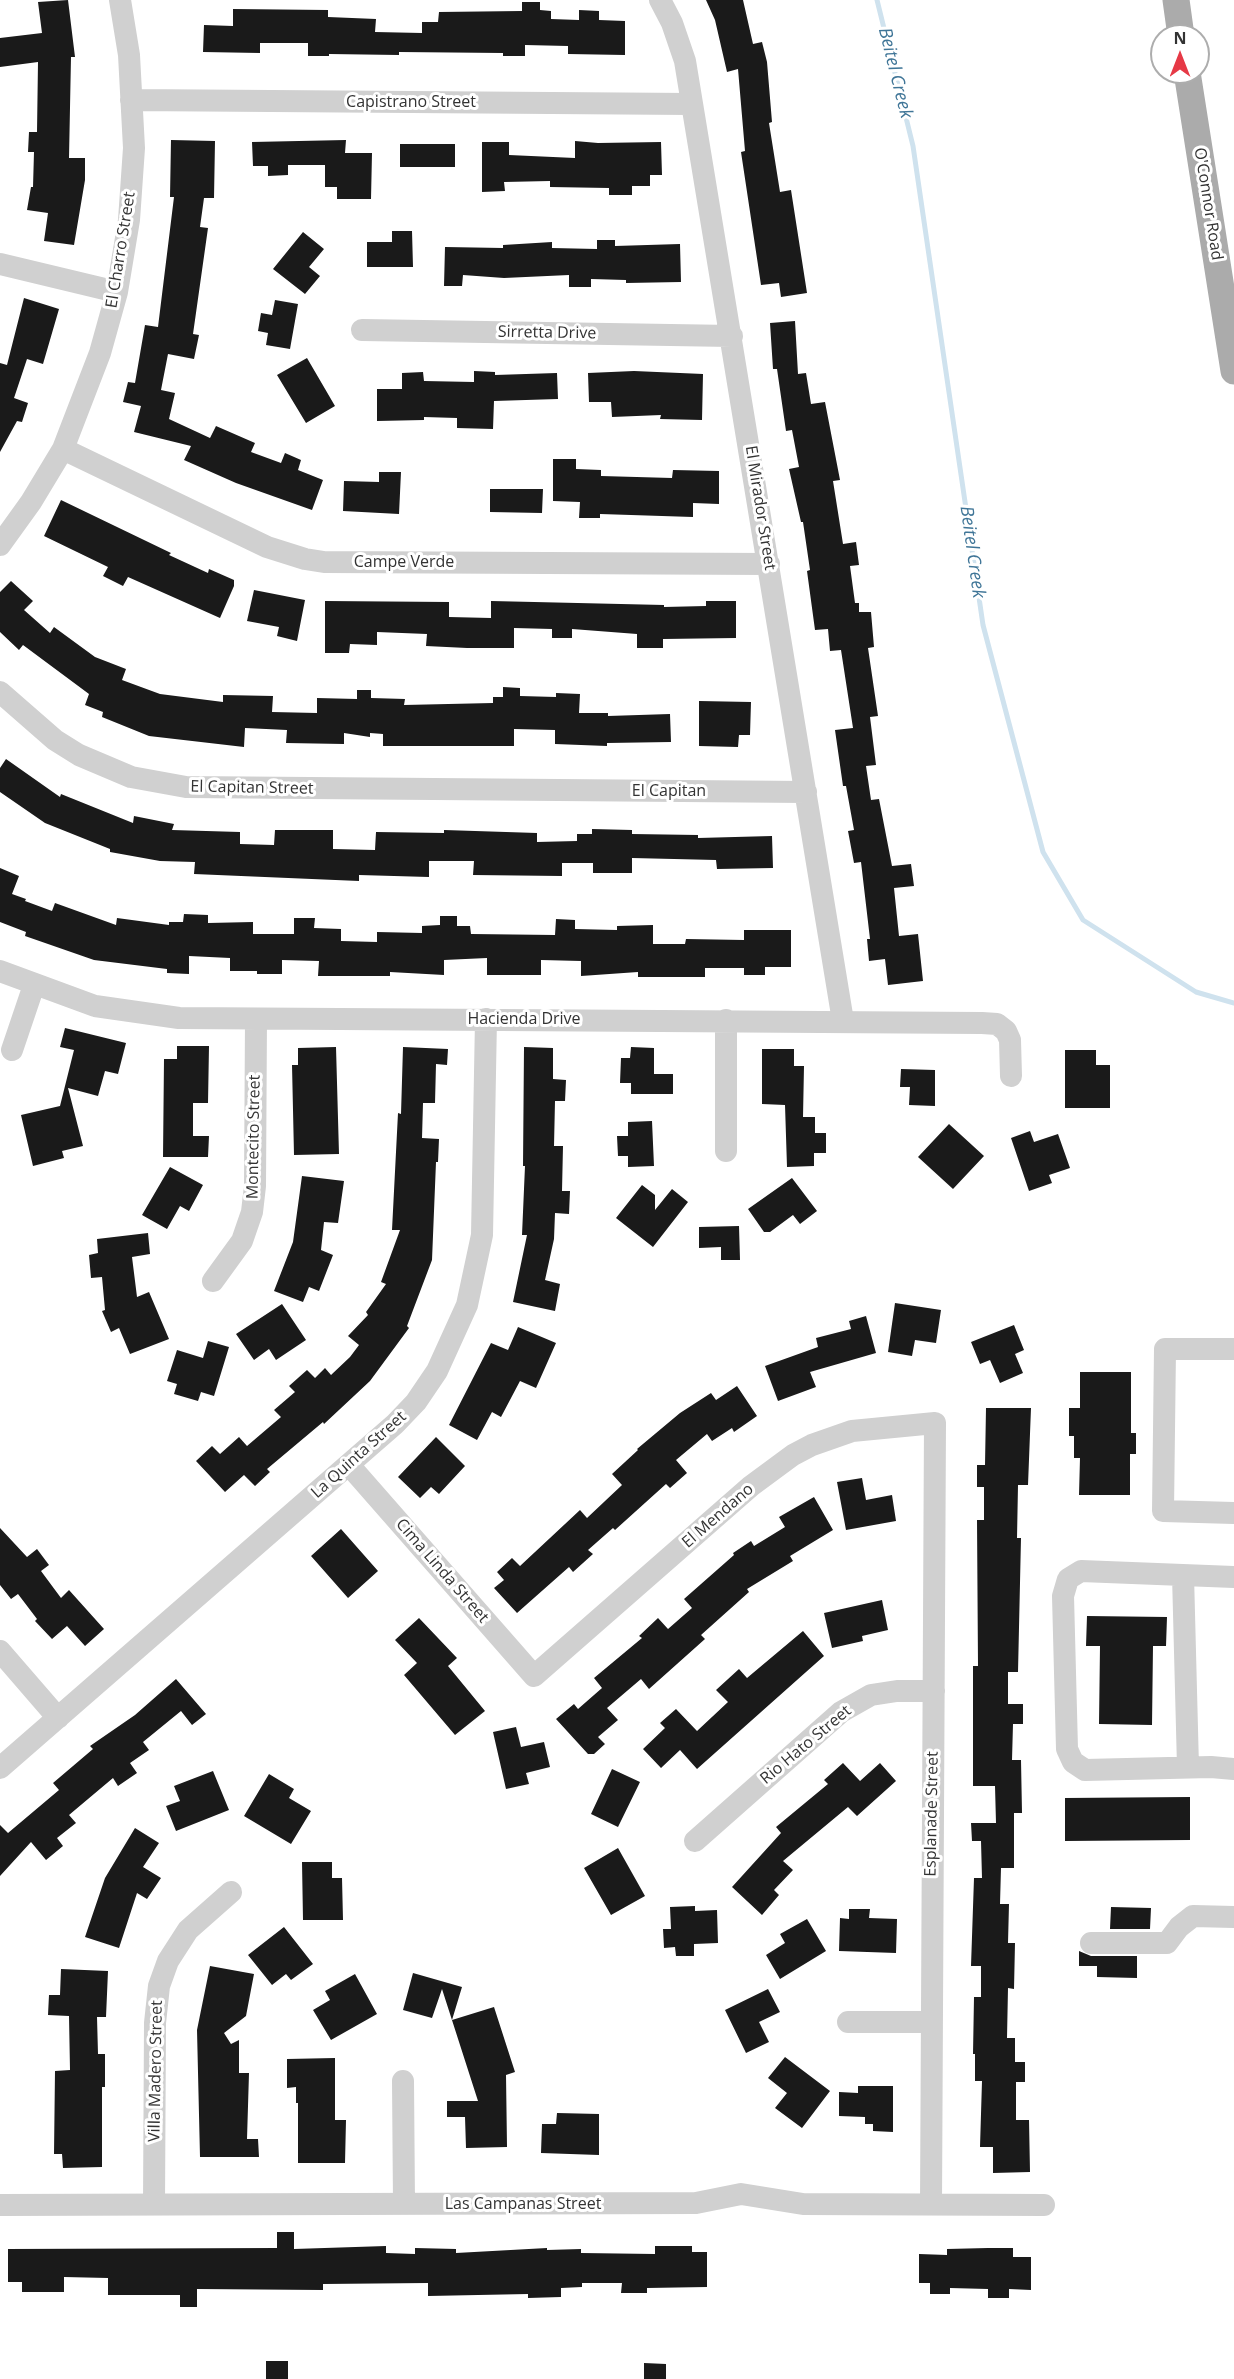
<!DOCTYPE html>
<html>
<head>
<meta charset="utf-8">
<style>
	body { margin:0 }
	#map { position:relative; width:1234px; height:2379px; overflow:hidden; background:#fff; font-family:"Open Sans",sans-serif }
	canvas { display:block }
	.north { position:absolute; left:1150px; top:24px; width:60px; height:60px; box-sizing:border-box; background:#fff; border:2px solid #adadad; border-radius:50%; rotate:0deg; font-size:16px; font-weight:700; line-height:24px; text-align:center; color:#333 }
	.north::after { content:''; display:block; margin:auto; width:21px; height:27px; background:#e63946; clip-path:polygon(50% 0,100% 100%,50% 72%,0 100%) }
</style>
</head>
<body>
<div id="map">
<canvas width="1234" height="2379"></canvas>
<div class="north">N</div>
</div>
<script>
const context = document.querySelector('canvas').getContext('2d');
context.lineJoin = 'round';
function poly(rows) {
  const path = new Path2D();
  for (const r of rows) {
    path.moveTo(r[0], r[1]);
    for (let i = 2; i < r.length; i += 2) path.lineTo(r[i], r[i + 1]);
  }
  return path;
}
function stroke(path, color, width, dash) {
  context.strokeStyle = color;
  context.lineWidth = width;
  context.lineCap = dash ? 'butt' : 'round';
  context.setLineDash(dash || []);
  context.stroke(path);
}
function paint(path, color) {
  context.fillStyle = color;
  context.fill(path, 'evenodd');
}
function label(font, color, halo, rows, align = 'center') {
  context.font = font + ' "Open Sans",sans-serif';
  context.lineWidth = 6;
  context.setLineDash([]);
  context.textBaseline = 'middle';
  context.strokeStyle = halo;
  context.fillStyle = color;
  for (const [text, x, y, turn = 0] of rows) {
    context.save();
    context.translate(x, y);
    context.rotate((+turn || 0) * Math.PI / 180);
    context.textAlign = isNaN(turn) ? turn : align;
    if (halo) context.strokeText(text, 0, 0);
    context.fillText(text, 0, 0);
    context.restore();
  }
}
const stream = poly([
	[877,0,913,146,983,625,1043,852,1083,920,1196,992,1234,1003]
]);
const building = poly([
	[68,0,75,57,71,57,69,158,85,158,85,180,74,245,44,241,48,213,27,210,31,187,33,187,34,152,28,152,29,132,37,132,38,62,0,67,0,38,42,33,38,2],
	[706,0,743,0,753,44,762,42,767,62,772,122,769,123,780,192,791,190,807,293,781,297,779,283,761,285,741,152,745,151,738,69,727,72,715,20],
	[522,2,540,2,540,10,551,11,551,19,579,20,579,10,599,11,599,20,625,21,625,55,568,54,568,46,525,45,525,56,503,56,503,53,399,52,399,55,329,54,329,56,308,56,308,43,260,43,260,53,203,52,204,25,233,26,233,9,328,10,328,17,376,19,375,32,422,33,422,22,438,22,439,12,522,11],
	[171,140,215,141,214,198,204,198,200,227,208,228,193,334,199,335,194,359,168,354,161,390,175,393,169,419,210,438,216,426,255,443,251,452,281,463,285,453,301,460,298,470,323,480,312,510,236,483,184,460,191,446,134,432,141,406,123,402,128,382,135,383,145,325,158,327,174,197,170,197],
	[346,140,345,153,372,153,371,199,337,199,337,187,325,187,325,165,288,165,288,175,268,176,268,166,253,166,252,142],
	[575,141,598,143,661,142,662,175,650,175,650,186,632,186,632,195,609,195,609,188,550,187,550,181,504,182,505,191,482,192,482,142,509,142,509,155,575,158],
	[400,144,455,144,455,167,400,167],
	[392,231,412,231,413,267,367,267,367,242,392,242],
	[303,232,324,249,309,267,320,276,305,294,273,269],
	[597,240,615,240,615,246,680,244,681,282,626,283,626,280,591,279,591,287,569,287,569,275,504,278,463,275,462,286,444,286,445,247,503,248,503,245,552,242,552,248,597,249],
	[24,298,59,309,43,364,27,359,14,398,28,403,22,422,17,421,0,452,0,363,7,365],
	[275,300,298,304,290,349,266,345,268,333,258,331,261,313,272,315],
	[795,321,798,374,806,373,811,404,825,402,840,480,833,481,843,544,856,542,859,565,850,566,855,603,859,603,859,612,871,612,874,647,868,648,878,716,870,717,876,765,866,766,871,800,879,799,892,866,911,864,914,886,894,888,899,936,918,934,923,981,888,985,885,959,869,961,867,939,870,939,861,862,854,863,848,831,854,830,846,786,843,786,835,730,853,728,841,650,830,651,828,629,815,630,807,571,810,570,803,522,801,522,789,469,799,467,792,430,786,431,777,369,773,369,770,323],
	[307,358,335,406,306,423,277,375],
	[474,371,495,372,495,375,557,373,558,399,494,401,493,429,457,428,457,418,424,417,424,420,377,421,377,389,402,389,402,373,423,372,424,381,474,382],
	[634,371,703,374,702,420,660,419,661,415,612,417,611,402,589,402,588,373],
	[553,459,576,459,576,469,601,470,601,476,672,478,673,470,719,471,719,504,693,503,693,517,600,514,600,518,579,518,580,502,553,501],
	[379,472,401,472,399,514,343,511,344,481,379,482],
	[490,489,543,489,542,513,490,512],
	[61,500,171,553,169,555,208,573,209,569,234,580,234,586,220,618,128,577,123,586,103,576,108,567,44,536],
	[11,581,33,601,24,610,50,633,54,627,95,657,126,669,122,680,160,694,223,702,223,695,273,696,272,712,317,713,317,698,357,699,357,690,371,690,371,698,405,699,404,705,493,703,493,697,503,697,503,687,520,688,520,696,556,697,556,693,580,694,579,713,608,713,608,716,670,714,671,742,607,743,607,746,555,744,555,730,514,729,514,746,383,746,383,734,370,733,370,737,344,733,344,744,286,743,287,730,245,728,244,747,149,736,102,717,103,712,85,705,89,694,23,645,19,650,0,632,0,592],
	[254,590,305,600,297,641,277,636,279,627,247,621],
	[325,601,449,602,449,617,491,618,491,601,664,605,664,607,706,606,706,601,736,601,736,638,663,639,663,648,637,648,637,634,572,629,572,638,552,638,552,629,514,628,514,648,467,648,426,646,427,634,377,632,377,645,350,644,349,653,325,653],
	[699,701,751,702,750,735,739,735,738,747,699,746],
	[6,759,60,797,61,794,133,823,134,816,174,824,172,830,240,832,240,844,274,845,275,830,333,830,333,849,375,850,376,832,444,833,444,830,537,833,537,842,577,841,577,834,592,834,592,829,632,830,632,834,698,835,698,838,772,836,773,868,717,869,716,860,632,858,632,873,593,873,593,863,562,863,562,876,473,875,474,861,429,861,429,877,359,875,359,881,194,874,195,862,160,861,110,852,110,849,45,823,0,792,0,768],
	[0,868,19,876,12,894,26,899,25,901,52,911,55,903,116,925,117,918,169,925,169,922,183,922,184,914,208,915,208,923,253,922,253,934,294,934,294,918,315,918,314,928,341,929,341,941,377,942,377,932,422,933,422,926,440,925,440,916,457,916,457,926,470,926,471,934,555,935,556,919,575,920,575,929,617,930,617,926,653,925,653,944,685,944,686,939,744,940,744,930,791,930,791,967,765,967,765,975,744,975,744,968,705,968,705,977,638,977,638,972,581,976,581,961,541,960,541,975,487,975,487,958,444,960,444,975,390,972,390,976,318,976,319,961,282,960,282,974,257,974,257,971,230,971,230,958,189,956,189,974,167,973,167,969,94,960,25,936,26,932,0,922],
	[65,1028,126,1043,118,1074,105,1071,98,1096,68,1088,83,1146,62,1151,64,1158,33,1166,21,1115,60,1106,74,1050,60,1047],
	[177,1046,209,1046,208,1103,193,1103,193,1136,209,1136,208,1157,163,1157,164,1059,177,1059],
	[336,1047,339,1154,294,1155,292,1065,298,1065,298,1048],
	[403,1047,448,1049,447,1065,436,1064,435,1103,423,1103,422,1138,439,1139,438,1162,436,1162,432,1260,407,1326,409,1328,370,1381,324,1424,323,1422,267,1469,270,1472,255,1486,244,1475,225,1492,196,1461,212,1446,220,1454,239,1437,247,1446,281,1417,274,1410,295,1392,289,1386,307,1370,315,1378,325,1368,331,1375,350,1357,359,1345,348,1336,368,1315,366,1312,386,1284,381,1282,400,1230,392,1230,398,1113,401,1114],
	[524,1047,553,1048,553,1079,566,1080,565,1101,555,1101,554,1146,563,1146,562,1191,570,1191,569,1214,555,1213,554,1239,545,1280,560,1284,555,1311,513,1302,527,1235,522,1235,525,1166,523,1166],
	[631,1047,654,1048,654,1074,673,1074,673,1094,631,1094,631,1083,620,1083,621,1058,630,1058],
	[762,1049,794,1049,794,1066,804,1066,803,1117,815,1117,815,1133,826,1133,826,1153,814,1153,814,1166,787,1167,785,1105,762,1104],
	[1065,1050,1096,1050,1096,1065,1110,1065,1110,1108,1065,1108],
	[901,1069,935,1070,935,1106,909,1105,910,1087,900,1087],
	[652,1121,654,1166,628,1167,628,1156,618,1156,617,1136,628,1136,628,1122],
	[949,1124,984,1156,953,1189,918,1157],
	[1030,1131,1034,1142,1058,1134,1070,1168,1049,1175,1052,1183,1029,1191,1011,1138],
	[170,1167,203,1185,189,1211,180,1206,167,1229,142,1215],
	[302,1176,344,1181,338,1223,324,1222,321,1250,333,1255,319,1291,309,1287,303,1302,274,1291,293,1242],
	[792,1178,817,1211,800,1224,793,1215,770,1232,764,1232,748,1209],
	[642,1185,655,1195,655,1210,672,1189,688,1202,653,1247,616,1218],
	[739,1226,740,1260,721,1260,721,1247,699,1248,699,1227],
	[148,1233,150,1254,132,1257,137,1297,149,1292,169,1339,130,1354,119,1328,111,1332,102,1311,105,1310,102,1277,91,1278,89,1255,98,1253,97,1239],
	[895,1303,941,1310,936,1343,915,1340,912,1356,888,1352],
	[282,1304,306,1340,276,1360,269,1349,254,1360,236,1334],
	[866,1316,876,1353,810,1372,816,1387,778,1401,765,1366,818,1347,816,1338,851,1329,849,1321],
	[1014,1325,1024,1350,1015,1354,1023,1373,1000,1383,990,1360,980,1364,971,1342],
	[518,1327,556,1343,536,1388,520,1381,501,1417,492,1412,477,1440,449,1425,491,1343,508,1350],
	[208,1341,229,1347,214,1396,201,1392,198,1401,174,1394,177,1384,167,1381,177,1350,203,1358],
	[1080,1372,1131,1372,1131,1433,1136,1433,1136,1454,1130,1454,1130,1495,1079,1495,1080,1458,1074,1458,1074,1436,1069,1436,1069,1408,1080,1408],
	[737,1386,757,1416,734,1432,732,1428,712,1441,707,1434,676,1460,687,1473,670,1488,666,1484,615,1530,613,1528,588,1550,593,1554,573,1572,569,1567,517,1613,494,1588,504,1580,497,1572,512,1558,520,1566,580,1510,587,1518,622,1485,612,1474,638,1450,637,1449,680,1413,711,1393,716,1400],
	[986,1408,1031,1408,1028,1485,1018,1485,1017,1538,1021,1538,1018,1672,1008,1672,1008,1704,1023,1704,1023,1724,1013,1724,1012,1760,1021,1760,1022,1813,1014,1813,1014,1868,1001,1868,1000,1904,1009,1904,1008,1943,1015,1943,1014,1989,1008,1988,1007,2038,1015,2038,1015,2062,1025,2062,1025,2082,1016,2082,1016,2120,1029,2120,1030,2172,993,2173,993,2147,980,2147,982,2081,975,2081,975,2054,973,2054,974,1997,981,1997,981,1966,971,1966,974,1878,982,1878,981,1841,972,1841,971,1823,996,1823,995,1786,973,1786,973,1666,978,1666,977,1520,984,1520,984,1487,977,1487,977,1465,985,1465],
	[436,1437,465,1466,439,1494,431,1487,420,1498,398,1477],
	[862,1478,866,1500,892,1495,896,1521,846,1530,837,1482],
	[814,1497,833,1530,790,1556,793,1561,747,1589,749,1592,701,1635,705,1639,649,1689,641,1679,607,1708,618,1720,598,1737,605,1744,594,1754,588,1754,556,1719,574,1704,578,1709,602,1688,594,1678,642,1638,639,1636,658,1618,668,1629,692,1608,684,1599,734,1555,733,1553,751,1541,754,1546,785,1527,779,1517],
	[0,1528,27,1557,37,1549,49,1565,41,1571,61,1598,69,1590,104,1629,85,1646,67,1626,52,1639,35,1621,37,1619,18,1594,11,1599,0,1585],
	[341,1529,378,1571,348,1598,311,1556],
	[882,1600,888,1630,862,1636,863,1641,832,1648,824,1613],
	[1087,1616,1167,1617,1166,1646,1153,1646,1152,1725,1099,1724,1100,1646,1086,1646],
	[419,1618,457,1658,448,1666,485,1711,455,1735,404,1675,417,1663,395,1640],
	[803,1631,824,1656,697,1769,680,1750,661,1768,643,1749,665,1728,660,1723,676,1709,697,1731,728,1702,716,1690,739,1669,747,1678],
	[176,1679,206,1714,192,1725,181,1711,143,1742,149,1750,130,1763,137,1773,118,1786,113,1778,69,1815,76,1823,57,1838,63,1846,46,1860,31,1842,0,1876,0,1825,8,1833,59,1790,53,1783,93,1749,90,1746,135,1715],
	[516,1727,521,1747,544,1742,550,1767,526,1773,529,1784,506,1789,493,1732],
	[843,1763,860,1781,880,1763,896,1781,857,1816,848,1807,783,1861,793,1870,774,1890,779,1895,762,1915,732,1887,781,1833,776,1827,828,1784,824,1780],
	[612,1769,640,1782,618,1827,591,1814],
	[213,1771,229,1810,176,1831,166,1806,180,1801,174,1786],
	[269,1774,294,1789,289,1798,311,1811,291,1844,244,1816],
	[1190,1797,1190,1840,1065,1841,1065,1798],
	[135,1828,159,1843,143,1867,161,1878,147,1899,137,1893,119,1948,85,1937,105,1878],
	[618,1848,645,1896,611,1915,584,1868],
	[302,1862,332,1862,332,1878,342,1878,343,1920,303,1920],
	[695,1906,695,1911,717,1910,718,1943,694,1944,694,1956,676,1956,675,1947,664,1948,663,1929,671,1929,670,1907],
	[1111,1907,1151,1908,1150,1929,1110,1929],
	[849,1909,870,1909,869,1918,897,1919,896,1953,839,1951,840,1918,849,1919],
	[807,1919,826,1951,780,1979,766,1955,785,1943,780,1934],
	[284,1927,313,1964,291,1980,286,1974,272,1985,248,1955],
	[1079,1951,1091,1956,1137,1956,1137,1978,1097,1977,1097,1966,1079,1966],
	[210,1966,254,1974,246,2016,224,2033,231,2044,239,2040,239,2073,249,2073,247,2139,258,2139,259,2157,200,2157,197,2030],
	[61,1969,108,1971,106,2017,97,2017,98,2054,105,2054,105,2087,102,2087,102,2167,63,2168,62,2154,54,2154,55,2071,70,2070,69,2016,48,2015,49,1995,60,1995],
	[413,1973,462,1987,452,2020,494,2007,515,2072,506,2075,507,2147,466,2148,465,2117,447,2117,447,2101,478,2101,442,1989,432,2018,403,2010],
	[355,1974,377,2014,331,2040,313,2010,330,2000,325,1991],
	[768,1989,780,2012,759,2022,769,2042,746,2053,725,2010],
	[785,2057,830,2091,802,2128,775,2108,787,2093,768,2078],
	[335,2058,335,2120,346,2120,345,2163,298,2163,298,2103,296,2103,296,2087,287,2088,287,2059],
	[858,2086,893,2086,893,2132,873,2131,873,2124,865,2124,865,2117,839,2116,839,2092,858,2093],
	[557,2113,599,2114,599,2155,541,2153,542,2124,556,2124],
	[277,2232,294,2232,294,2249,386,2246,386,2253,415,2254,415,2248,456,2249,456,2253,547,2248,547,2250,581,2249,581,2253,655,2254,655,2246,692,2246,692,2252,707,2252,707,2287,647,2288,647,2293,621,2293,622,2283,582,2283,582,2287,561,2288,561,2297,528,2298,528,2294,428,2296,428,2283,323,2284,323,2290,197,2289,197,2307,180,2307,180,2295,108,2295,108,2278,64,2277,64,2292,22,2292,22,2282,8,2282,8,2249,277,2248],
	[988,2248,1013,2248,1013,2257,1031,2257,1031,2290,1009,2289,1009,2298,988,2298,988,2289,950,2288,950,2294,930,2294,930,2283,919,2283,919,2254,947,2255,947,2249],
	[266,2361,288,2361,288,2379,266,2379],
	[644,2363,666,2364,666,2379,644,2379]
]);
const minor = poly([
	[660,0,672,23,685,61,843,1021],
	[131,100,691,104],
	[0,264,117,292],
	[362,330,732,336],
	[63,449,267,547,305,559,324,562,769,564],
	[0,545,31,502,63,449,100,353,117,292,129,220,134,148,129,55,120,0],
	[0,692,55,740,79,755,131,777,186,787,806,792],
	[0,971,95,1006,179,1018,982,1023,997,1024,1006,1031,1010,1040,1011,1076],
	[726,1020,726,1151],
	[12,1050,34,985],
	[213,1281,242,1241,252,1212,255,1186,256,1019],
	[1234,1349,1165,1349,1163,1511,1234,1513],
	[349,1465,534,1676,751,1486,793,1455,812,1445,852,1431,935,1423,931,2204],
	[1183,1575,1188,1767],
	[1234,1577,1081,1571,1068,1579,1063,1596,1067,1749,1073,1762,1085,1770,1211,1767,1234,1769],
	[0,1651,58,1718],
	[0,1768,395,1424,416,1402,437,1371,467,1305,482,1235,486,1019],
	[695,1841,841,1712,871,1695,897,1691,934,1691],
	[1091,1943,1167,1943,1179,1927,1193,1916,1234,1917],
	[848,2022,931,2022],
	[403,2081,404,2204],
	[154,2204,155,2023,159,1986,168,1961,188,1930,231,1892],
	[0,2205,696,2203,741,2194,803,2204,1044,2205]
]);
const major = poly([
	[1176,0,1181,36],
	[1187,72,1234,371]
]);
const streetNames = [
	["Capistrano Street",411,102],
	["O'Connor Road",1208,204,81],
	["El Charro Street",121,250,-81],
	["Sirretta Drive",547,333,1],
	["El Mirador Street",760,508,81],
	["Campe Verde",404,562],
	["El Capitan Street",252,788,1],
	["El Capitan",669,791],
	["Hacienda Drive",524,1019],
	["Montecito Street",254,1137,-89],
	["La Quinta Street",359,1455,-42],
	["El Mendano",718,1516,-41],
	["Cima Linda Street",442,1571,49],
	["Rio Hato Street",806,1745,-40],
	["Esplanade Street",932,1814,-89],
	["Villa Madero Street",156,2071,-89],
	["Las Campanas Street",523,2204]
];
const waterNames = [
	["Beitel Creek",895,73,76],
	["Beitel Creek",972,552,82]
];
stroke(stream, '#cfe2ee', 5);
paint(building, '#1a1a1a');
stroke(minor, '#d0d0d0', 22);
stroke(major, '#ababab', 27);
label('16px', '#333', '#fff', streetNames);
label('italic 18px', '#3f7597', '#fff', waterNames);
</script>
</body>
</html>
